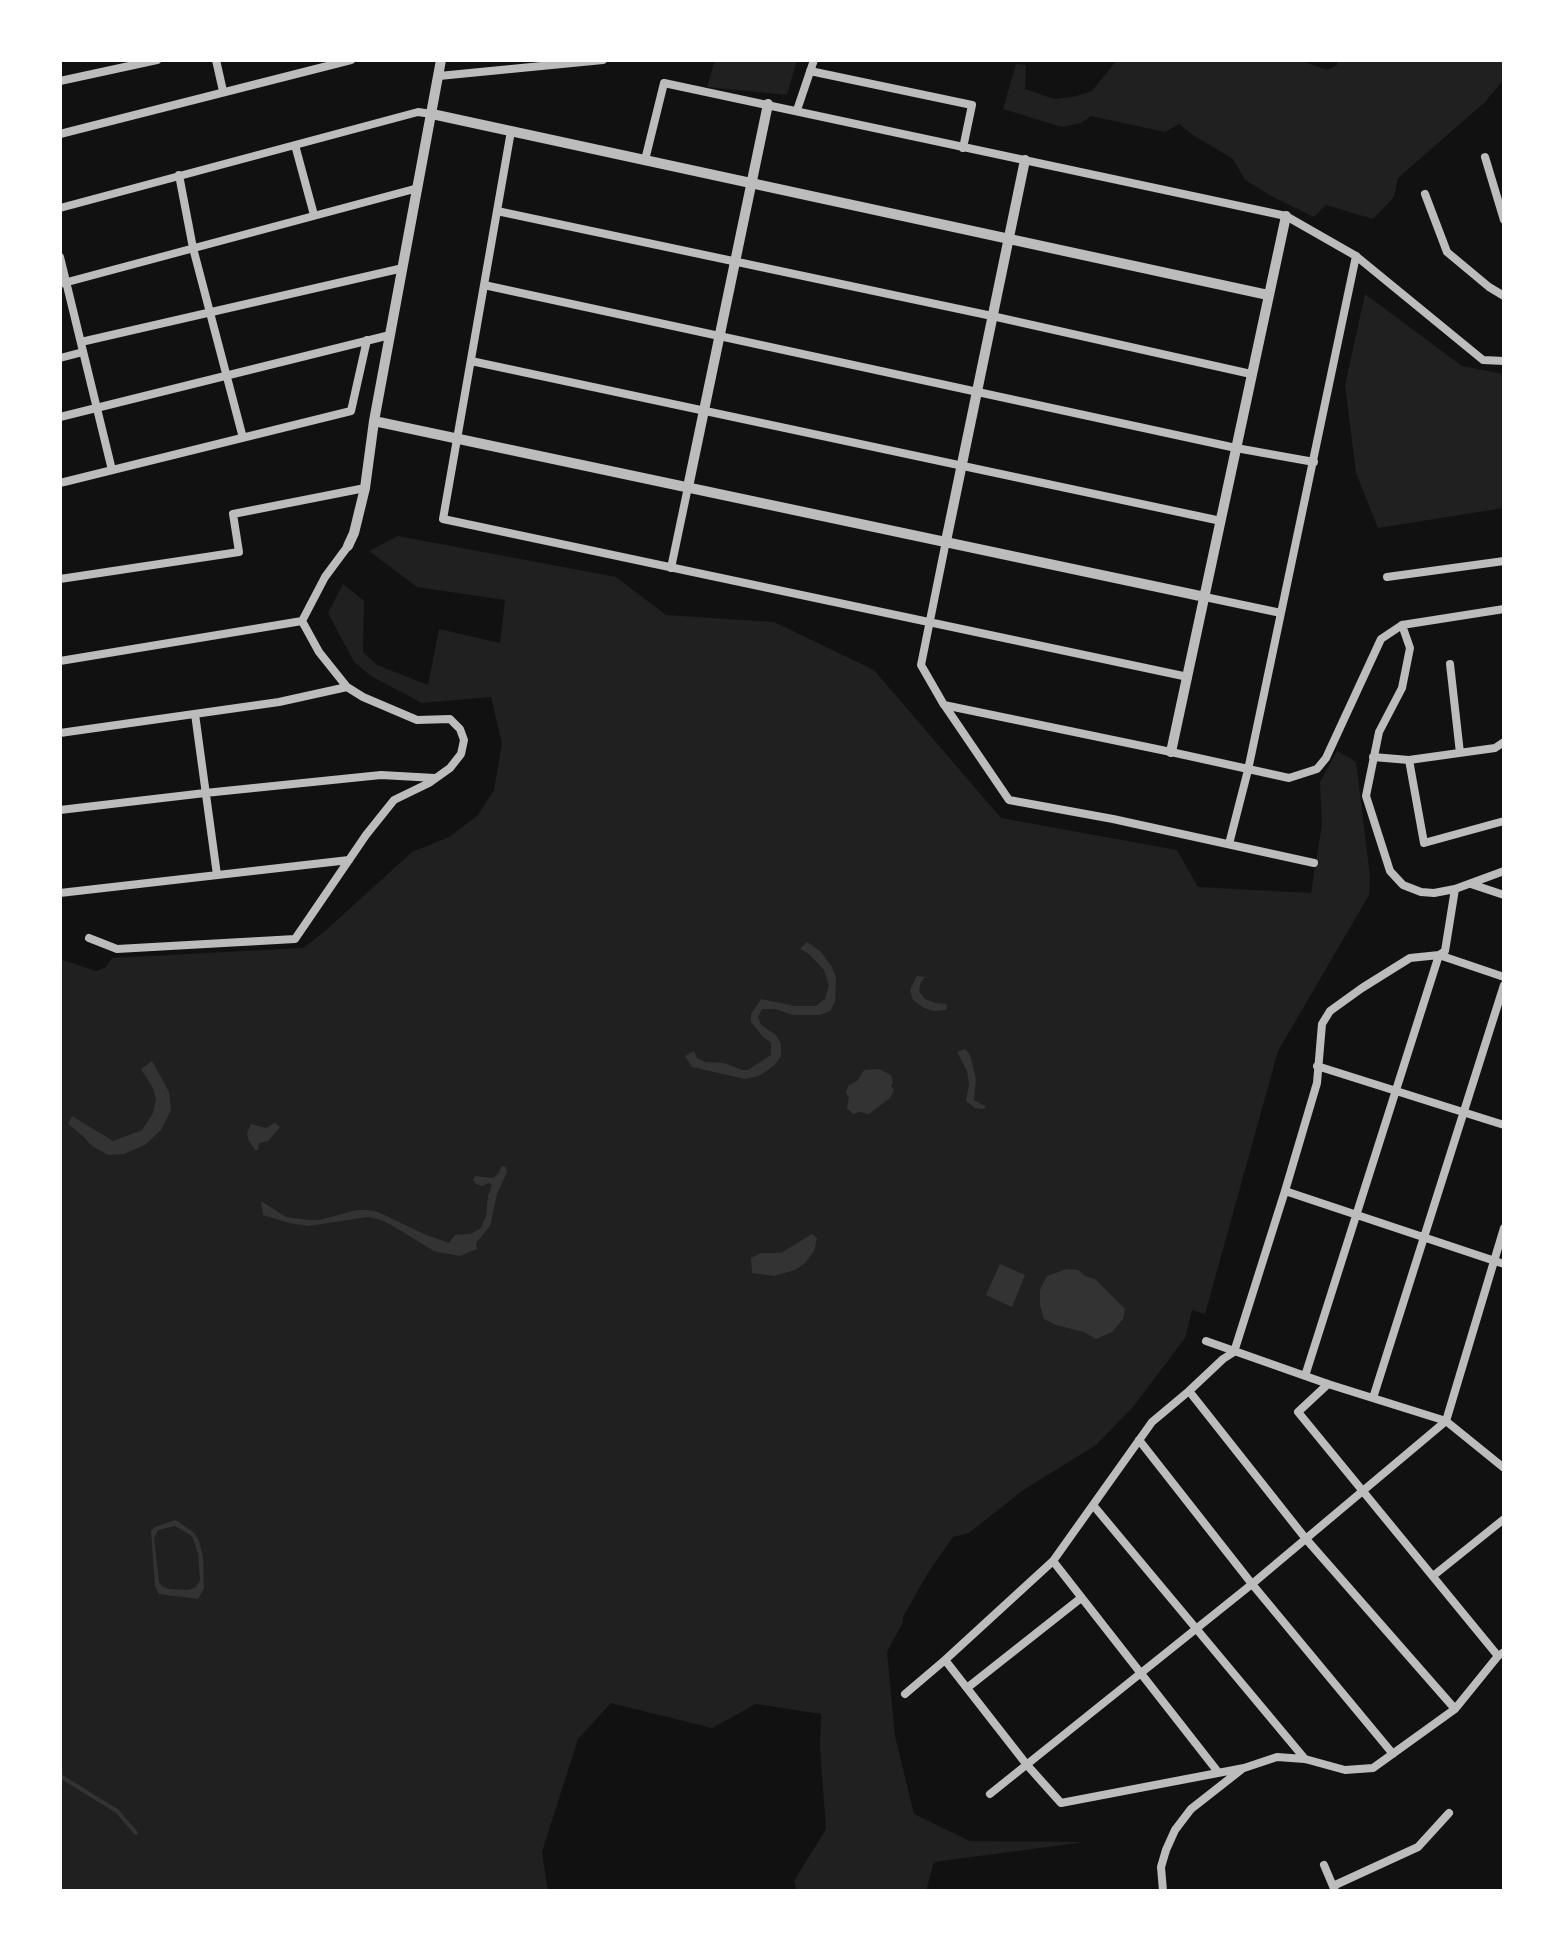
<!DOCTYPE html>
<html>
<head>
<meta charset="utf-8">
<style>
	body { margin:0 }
	#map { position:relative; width:1564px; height:1951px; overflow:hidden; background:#111; font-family:"Space Grotesk",sans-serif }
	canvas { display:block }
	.frame { position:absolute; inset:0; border:62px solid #fff; pointer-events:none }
</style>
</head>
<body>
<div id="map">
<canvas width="1564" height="1951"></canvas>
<div class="frame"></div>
</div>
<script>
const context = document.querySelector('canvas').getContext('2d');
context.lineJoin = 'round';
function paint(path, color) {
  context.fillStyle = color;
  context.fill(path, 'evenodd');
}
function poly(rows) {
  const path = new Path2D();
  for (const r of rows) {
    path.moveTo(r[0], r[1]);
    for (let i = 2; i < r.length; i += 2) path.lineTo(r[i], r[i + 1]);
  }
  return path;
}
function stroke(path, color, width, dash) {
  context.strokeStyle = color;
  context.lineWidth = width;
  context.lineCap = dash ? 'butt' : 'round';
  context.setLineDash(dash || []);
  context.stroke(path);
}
const green = poly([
	[715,60,797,60,787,95,707,87],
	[1117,60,1298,60,1327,70,1337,65,1338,60,1504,60,1504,79,1485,102,1398,178,1394,197,1373,219,1326,205,1314,217,1273,197,1245,180,1233,159,1193,135,1179,124,1165,132,1091,116,1081,123,1062,127,1003,109,1016,64,1026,65,1025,89,1054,99,1073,97,1092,91],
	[1365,294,1462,366,1503,374,1504,508,1378,528,1356,473,1345,385],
	[398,536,616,577,666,615,774,622,874,670,1001,818,1177,850,1198,887,1311,893,1322,825,1320,782,1337,751,1356,762,1370,876,1369,895,1278,1051,1205,1314,1192,1310,1185,1338,1133,1407,1096,1445,1022,1491,969,1533,953,1537,929,1571,903,1617,903,1622,887,1652,895,1736,914,1814,970,1841,1085,1842,934,1862,926,1891,797,1891,794,1881,826,1829,820,1748,821,1714,756,1704,712,1728,611,1703,578,1739,542,1852,548,1891,60,1891,60,959,96,971,106,967,112,958,303,948,324,932,412,852,449,837,478,815,494,790,502,743,491,697,422,703,371,676,354,662,328,613,343,584,364,601,363,652,377,665,428,685,439,629,500,643,505,600,417,587,369,551]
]);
const water = poly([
	[807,942,820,951,832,967,836,978,835,1002,830,1011,820,1015,793,1015,775,1009,762,1009,758,1017,761,1025,776,1035,781,1044,781,1056,775,1065,759,1076,745,1079,692,1067,685,1056,694,1051,697,1058,705,1062,724,1063,742,1070,748,1070,771,1055,771,1042,763,1037,751,1022,751,1014,761,999,794,1006,816,1006,825,999,829,985,824,970,809,954,800,949],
	[917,976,925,977,921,982,919,991,925,999,936,1003,947,1004,946,1010,934,1011,924,1008,913,1000,910,990],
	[965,1049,970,1055,976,1079,974,1100,987,1107,982,1109,975,1108,966,1101,969,1085,967,1071,957,1052],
	[152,1061,169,1092,171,1110,161,1130,145,1145,124,1154,108,1155,92,1146,83,1136,68,1124,72,1116,113,1141,142,1130,153,1113,156,1099,153,1088,141,1069],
	[879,1069,891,1075,893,1082,891,1086,894,1090,890,1098,869,1114,859,1112,853,1114,847,1108,849,1097,846,1093,848,1086,858,1080,864,1070],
	[275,1123,280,1127,268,1141,259,1143,258,1150,255,1150,249,1141,247,1133,251,1124,266,1128],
	[502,1166,506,1167,507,1172,497,1194,490,1226,476,1243,477,1249,460,1256,434,1251,393,1226,381,1220,368,1217,308,1226,289,1223,263,1215,261,1201,286,1217,309,1220,319,1220,357,1210,367,1210,378,1212,424,1234,449,1243,455,1235,471,1234,481,1228,486,1216,488,1196,492,1185,489,1183,482,1186,476,1184,473,1180,475,1176,493,1178,498,1174],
	[812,1234,817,1238,814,1251,805,1263,795,1270,774,1276,752,1273,751,1258,761,1253,781,1253],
	[1000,1264,1025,1275,1012,1307,986,1295],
	[1067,1269,1078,1270,1085,1276,1095,1279,1125,1309,1123,1319,1112,1332,1096,1339,1084,1332,1056,1325,1044,1319,1040,1305,1040,1290,1047,1276],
	[175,1520,179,1522,194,1533,199,1541,203,1557,204,1588,198,1599,159,1594,155,1586,151,1531,155,1527],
	[175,1526,192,1536,198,1553,200,1580,196,1587,189,1590,169,1589,162,1586,159,1582,154,1538,158,1530]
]);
const stream = poly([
	[60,1776,117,1811,136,1833]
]);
const minor = poly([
	[216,60,223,91],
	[810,71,972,105,963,148],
	[439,76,603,60],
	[60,81,157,60],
	[797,110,814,60],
	[511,131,443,519,1188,677],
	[60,134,351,60],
	[295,145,314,215],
	[1485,157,1504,220],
	[645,160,664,83,1286,216,1356,256,1483,360,1504,361],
	[179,175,193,248,243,438],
	[1425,194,1447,252,1489,287,1504,296],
	[60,208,418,112,432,114],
	[497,211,992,316,1251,374],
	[60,257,112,470],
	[60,284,418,188],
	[484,285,1236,448,1314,462],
	[81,342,403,268],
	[60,358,83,352],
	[471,361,1221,521],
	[60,417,390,335],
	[60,483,351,411,367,340],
	[946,541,921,665,944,705,1171,752,1289,778,1317,769,1326,758,1381,639,1402,625,1410,648,1402,688,1379,732,1366,796,1390,871,1403,885,1421,892,1434,893,1455,889,1504,871],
	[671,568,688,487],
	[1387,577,1504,561],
	[60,579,239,552,233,514,365,488],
	[1205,597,1281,613],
	[1402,625,1504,609],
	[60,661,302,621],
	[1450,664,1460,753],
	[945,706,1009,800,1113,819,1314,863],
	[195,714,217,875],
	[60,733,279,702,347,687],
	[1373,757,1409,760,1495,748,1504,742],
	[1409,760,1424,843,1504,821],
	[60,810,205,793,381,775,435,778],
	[1229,844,1248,770,1356,256],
	[1471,884,1504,895],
	[60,893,349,860],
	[89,938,117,949,295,939,366,835,394,800,429,783,450,768,461,754,464,740,460,729,450,719,417,720,363,697,347,687,319,652,302,621,325,577,348,546],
	[1317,1066,1504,1125],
	[1285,1191,1504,1264],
	[1206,1341,1328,1384,1446,1421,1504,1468],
	[1305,1376,1439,955,1504,977],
	[1328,1384,1298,1412,1498,1656],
	[1189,1391,1306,1539,1455,1709],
	[1373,1398,1504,985],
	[1139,1440,1252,1584,1393,1754],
	[1093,1505,1305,1759],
	[1053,1561,1218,1772],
	[1433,1576,1504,1519],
	[945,1660,1027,1765,1061,1803,1244,1768,1277,1757,1305,1759,1345,1770,1373,1768,1455,1709,1498,1656,1504,1652],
	[967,1688,1081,1598],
	[905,1694,945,1660,1053,1561,1152,1422,1189,1391,1223,1359,1234,1352,1285,1191,1317,1083,1322,1024,1330,1011,1362,988,1410,958,1439,955,1445,951,1455,889],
	[990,1794,1252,1584,1446,1421,1504,1228],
	[1324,1865,1335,1891],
	[1333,1886,1418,1847,1449,1813],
	[1163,1891,1161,1867,1166,1850,1175,1830,1191,1809,1242,1769]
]);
const tertiary = poly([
	[432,114,1268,295],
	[374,421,1205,597],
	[688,487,768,104],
	[946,541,1025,160],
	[348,546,354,533,365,488,374,421,441,60],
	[1171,752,1286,216]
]);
paint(green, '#202020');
paint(water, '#333');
stroke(stream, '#333', 4);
stroke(minor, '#bcbcbc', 8);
stroke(tertiary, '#bcbcbc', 10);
</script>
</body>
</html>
